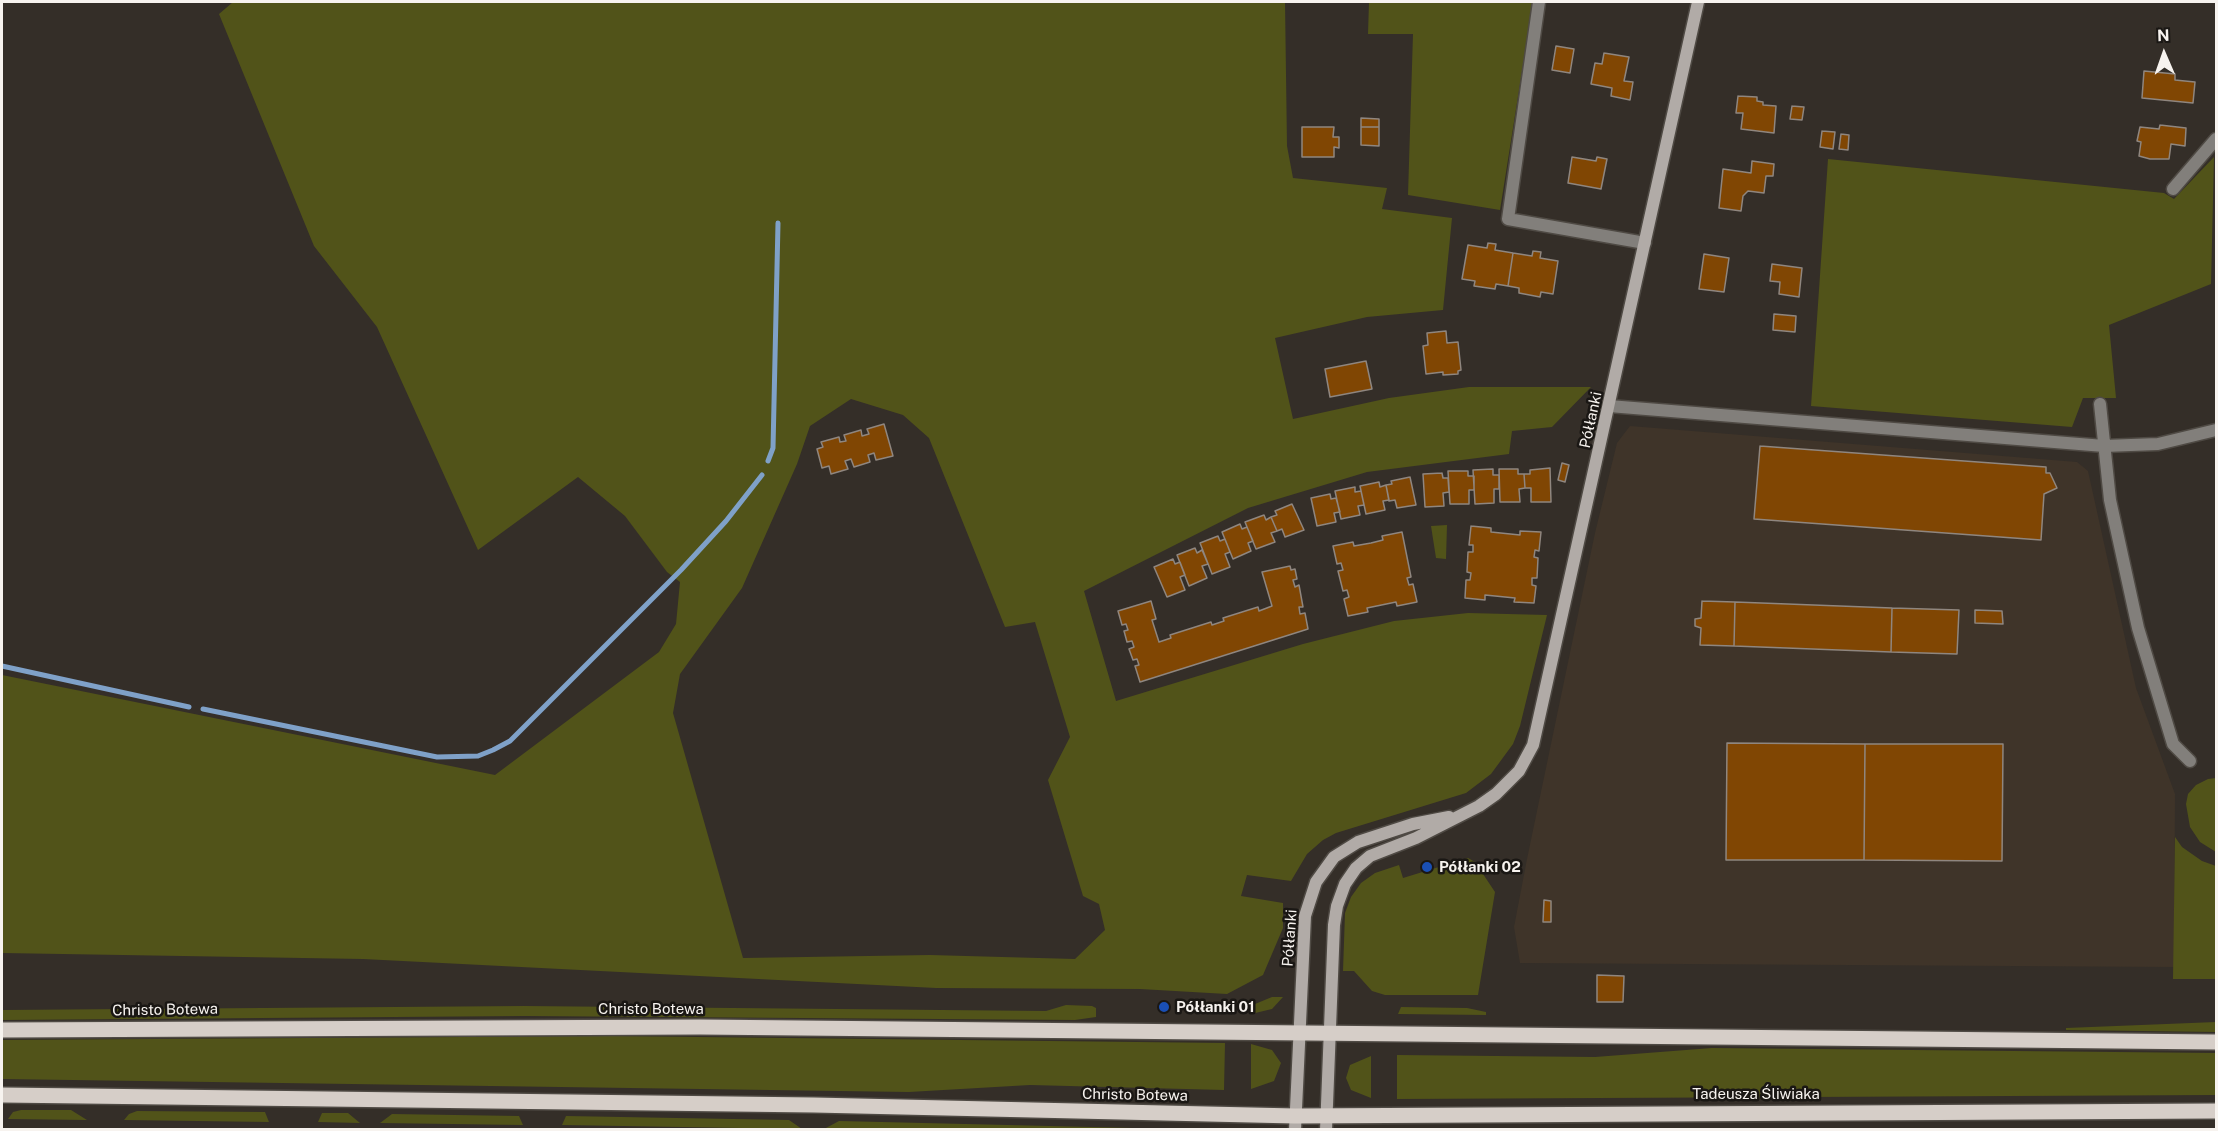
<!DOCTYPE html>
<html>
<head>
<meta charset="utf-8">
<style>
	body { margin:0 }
	#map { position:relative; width:2218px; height:1131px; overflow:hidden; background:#342e28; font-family:"Public Sans",sans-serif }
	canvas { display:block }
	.frame { position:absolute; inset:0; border:3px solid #f7f3ef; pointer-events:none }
	.north { position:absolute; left:2134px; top:24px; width:60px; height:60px; -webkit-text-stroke:4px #1a1714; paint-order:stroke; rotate:358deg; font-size:16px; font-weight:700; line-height:24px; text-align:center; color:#f7f3ef }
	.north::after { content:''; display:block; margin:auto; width:21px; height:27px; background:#f7f3ef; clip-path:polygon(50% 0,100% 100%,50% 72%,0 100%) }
</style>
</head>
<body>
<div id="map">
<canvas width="2218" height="1131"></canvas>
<div class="frame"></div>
<div class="north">N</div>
</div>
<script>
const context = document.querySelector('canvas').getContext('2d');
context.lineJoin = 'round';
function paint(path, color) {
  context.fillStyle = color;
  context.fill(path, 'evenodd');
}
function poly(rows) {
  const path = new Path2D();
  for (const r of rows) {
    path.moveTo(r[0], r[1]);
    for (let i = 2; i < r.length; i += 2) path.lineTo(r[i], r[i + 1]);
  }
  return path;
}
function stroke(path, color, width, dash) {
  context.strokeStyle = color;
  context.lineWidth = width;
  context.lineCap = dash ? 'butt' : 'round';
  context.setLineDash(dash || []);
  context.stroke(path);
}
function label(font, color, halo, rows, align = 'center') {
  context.font = font + ' "Public Sans",sans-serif';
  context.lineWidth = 5;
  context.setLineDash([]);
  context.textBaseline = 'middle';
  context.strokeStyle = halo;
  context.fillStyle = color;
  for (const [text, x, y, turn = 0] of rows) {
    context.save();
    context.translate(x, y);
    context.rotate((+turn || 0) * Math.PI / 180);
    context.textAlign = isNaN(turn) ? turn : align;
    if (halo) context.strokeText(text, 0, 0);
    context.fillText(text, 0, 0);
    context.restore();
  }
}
const built = poly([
	[1630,426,2077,462,2088,471,2136,688,2175,794,2174,967,1520,963,1514,927,1527,859,1595,533,1617,443]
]);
const green = poly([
	[233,2,1285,2,1287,146,1293,178,1387,188,1382,209,1452,218,1443,310,1367,317,1275,338,1293,419,1389,398,1469,387,1591,387,1552,427,1512,431,1509,454,1367,472,1248,508,1084,591,1116,701,1303,644,1394,621,1468,613,1547,615,1520,726,1513,744,1491,774,1466,793,1336,833,1323,840,1307,854,1291,881,1247,875,1241,896,1283,903,1283,928,1263,975,1227,994,1140,989,936,988,363,959,2,953,2,675,495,775,659,652,676,624,680,582,667,572,625,516,578,477,478,550,377,327,314,246,219,14],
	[851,399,903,415,929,438,1005,627,1035,622,1070,737,1048,780,1083,896,1099,904,1105,930,1075,959,930,955,743,958,673,713,680,674,742,588,797,464,810,426],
	[1369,2,1533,2,1500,210,1408,195,1413,34,1368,34],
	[2214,157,2211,284,2109,325,2116,398,2083,398,2072,427,1811,406,1828,159,2164,193,2174,199],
	[1447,525,1446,559,1436,558,1431,526],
	[2216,778,2216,852,2200,842,2190,827,2186,804,2188,794,2196,785,2208,779],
	[2175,837,2182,847,2202,861,2216,866,2216,979,2173,979],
	[1468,858,1475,862,1495,892,1478,995,1385,995,1372,991,1354,971,1343,971,1345,913,1351,897,1361,883,1375,873,1399,865,1403,878],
	[1272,997,1283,997,1272,1009,1251,1014,1255,1004],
	[1066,1005,1092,1006,1096,1008,1096,1017,1075,1020,525,1016,2,1020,2,1010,524,1006,1046,1011],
	[1401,1007,1467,1008,1486,1012,1486,1015,1398,1014],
	[2216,1022,2216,1032,2066,1030,2066,1028],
	[611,1036,1225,1043,1224,1090,1030,1085,909,1092,2,1079,2,1040],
	[1251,1044,1272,1050,1281,1063,1274,1081,1251,1089],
	[1712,1048,2216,1053,2216,1095,1397,1099,1397,1055,1595,1057],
	[1371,1056,1371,1098,1351,1090,1346,1078,1350,1065],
	[21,1110,71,1110,87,1120,8,1119,13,1112],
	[137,1111,265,1112,269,1122,124,1120,129,1114],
	[322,1113,348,1113,360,1123,318,1122],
	[392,1114,519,1116,523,1125,380,1123],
	[566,1116,789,1120,802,1129,562,1125],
	[839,1121,1176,1129,824,1129]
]);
const stream = poly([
	[768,461,773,448,778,223],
	[2,666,189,707],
	[203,709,437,757,478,756,493,750,510,741,681,570,726,521,762,475]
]);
const building = poly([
	[1556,46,1574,49,1570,73,1552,70,1556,46],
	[1604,53,1629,57,1624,81,1633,82,1630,100,1611,96,1612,88,1591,84,1595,63,1602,64,1604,53],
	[2144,71,2175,74,2175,80,2195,82,2193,103,2142,98,2144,71],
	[1738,96,1757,97,1757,101,1763,102,1763,105,1776,106,1774,133,1741,129,1743,113,1736,113,1738,96],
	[1792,106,1804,107,1802,120,1790,119,1792,106],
	[1361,118,1379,119,1379,127,1361,127,1361,118],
	[2160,125,2186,128,2185,146,2171,144,2169,159,2150,159,2139,156,2141,142,2137,141,2140,127,2159,129,2160,125],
	[1302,127,1334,127,1333,137,1339,137,1339,148,1334,147,1334,157,1302,157,1302,127],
	[1361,127,1379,127,1379,146,1361,145,1361,127],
	[1822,131,1835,132,1833,149,1820,147,1822,131],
	[1841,134,1849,135,1848,150,1839,149,1841,134],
	[1572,157,1596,161,1597,157,1607,159,1601,189,1568,183,1572,157],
	[1752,161,1774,164,1773,176,1766,176,1764,193,1748,191,1743,196,1741,211,1719,208,1723,169,1751,173,1752,161],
	[1488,243,1496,244,1495,250,1513,253,1508,286,1496,284,1495,289,1474,286,1475,281,1462,279,1468,245,1487,248,1488,243],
	[1533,251,1541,252,1540,258,1558,261,1553,294,1541,292,1540,297,1519,293,1519,288,1508,286,1513,253,1532,256,1533,251],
	[1704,254,1729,258,1724,292,1699,289,1704,254],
	[1772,264,1802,268,1799,297,1779,294,1780,282,1770,281,1772,264],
	[1774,314,1796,316,1795,332,1773,330,1774,314],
	[1446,331,1447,343,1458,342,1461,370,1458,371,1458,374,1443,375,1443,372,1426,374,1423,346,1428,345,1427,333,1446,331],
	[1366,361,1372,389,1330,397,1325,369,1366,361],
	[884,424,893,456,876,460,874,453,868,455,870,462,854,467,851,459,845,461,848,469,831,474,829,466,822,468,817,449,823,447,821,442,839,437,840,442,846,441,844,435,861,430,862,436,869,434,867,429,884,424],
	[1760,446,2046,467,2046,473,2050,473,2057,488,2044,494,2041,540,1754,519,1760,446],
	[1562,463,1569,465,1565,482,1558,480,1562,463],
	[1550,468,1551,502,1531,502,1531,488,1525,488,1524,474,1530,474,1530,470,1550,468],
	[1493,469,1493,475,1499,475,1499,489,1494,489,1494,503,1475,504,1473,470,1493,469],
	[1499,469,1518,469,1518,474,1524,474,1525,488,1519,489,1520,502,1500,502,1499,469],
	[1448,471,1468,471,1468,476,1474,476,1474,490,1469,490,1469,504,1450,504,1448,471],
	[1442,473,1443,478,1448,478,1449,492,1443,493,1444,506,1425,507,1423,474,1442,473],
	[1410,477,1416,505,1397,508,1395,500,1389,501,1386,485,1392,484,1391,481,1410,477],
	[1379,482,1380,487,1386,485,1389,500,1383,501,1385,510,1366,514,1360,486,1379,482],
	[1355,487,1355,492,1361,491,1364,505,1358,506,1360,515,1341,519,1335,491,1355,487],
	[1330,494,1331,499,1336,498,1340,512,1334,513,1336,522,1317,526,1311,498,1330,494],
	[1292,504,1304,530,1285,537,1282,529,1277,531,1271,517,1277,515,1275,511,1292,504],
	[1264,515,1266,520,1271,517,1277,531,1271,533,1275,542,1256,549,1245,522,1264,515],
	[1240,524,1242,529,1247,527,1253,541,1248,543,1251,551,1233,559,1222,532,1240,524],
	[1471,526,1491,528,1491,532,1520,535,1520,531,1541,532,1539,551,1535,550,1534,557,1538,558,1537,578,1532,578,1532,585,1536,586,1534,603,1514,602,1515,598,1485,595,1485,600,1465,598,1466,580,1470,580,1471,573,1467,572,1468,552,1473,552,1473,545,1469,545,1471,526],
	[1402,532,1411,577,1407,578,1409,585,1413,584,1417,602,1397,606,1396,602,1367,608,1368,612,1348,616,1344,599,1349,597,1347,590,1343,591,1338,571,1343,570,1341,563,1337,564,1333,546,1353,542,1354,546,1371,543,1383,540,1382,536,1402,532],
	[1218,536,1220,541,1225,539,1230,552,1225,554,1230,567,1212,574,1200,543,1218,536],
	[1195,548,1197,553,1202,550,1208,564,1202,566,1207,578,1189,586,1177,555,1195,548],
	[1173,559,1175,564,1180,562,1185,575,1180,577,1185,590,1167,597,1154,567,1173,559],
	[1290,566,1291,570,1295,569,1297,579,1293,580,1295,587,1299,585,1303,607,1299,607,1300,614,1305,613,1308,629,1140,682,1135,666,1139,665,1137,659,1133,660,1129,649,1134,647,1132,641,1127,642,1124,631,1128,630,1126,624,1122,625,1118,611,1151,601,1156,619,1152,620,1159,642,1171,638,1170,635,1211,622,1212,625,1224,621,1223,618,1258,607,1259,611,1272,606,1262,572,1290,566],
	[1702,601,1735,602,1734,646,1700,645,1701,628,1695,626,1695,619,1701,618,1702,601],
	[1735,602,1892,608,1891,652,1734,646,1735,602],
	[1892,608,1959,610,1957,654,1891,652,1892,608],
	[1975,610,2002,611,2003,624,1975,623,1975,610],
	[1727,743,1865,744,1864,860,1726,860,1727,743],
	[1865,744,2003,744,2002,861,1864,860,1865,744],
	[1544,900,1551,901,1551,922,1543,922,1544,900],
	[1597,975,1624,976,1623,1002,1597,1002,1597,975]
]);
const street = poly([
	[1539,2,1508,219,1645,243],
	[2173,189,2216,139],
	[2100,404,2110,500,2138,628,2173,744,2190,761],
	[1609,406,2104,446,2158,444,2216,430]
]);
const secondary = poly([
	[1295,1130,1305,916,1316,882,1334,857,1358,842,1413,824,1449,817],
	[1326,1130,1334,925,1337,906,1345,884,1356,868,1370,856,1416,838,1479,806,1496,794,1519,771,1533,745,1698,2]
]);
const primary = poly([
	[2,1030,700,1027,2216,1042],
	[2,1095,814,1105,1295,1116,2216,1111]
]);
const markers = [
	[1427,867,6,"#1a4fb4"],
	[1164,1007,6,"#1a4fb4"]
];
const streetNames = [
	["Półłanki",1591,420,-78],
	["Półłanki",1290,938,-86],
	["Christo Botewa",651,1009],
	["Christo Botewa",165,1010,-1],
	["Tadeusza Śliwiaka",1756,1094],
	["Christo Botewa",1135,1095,1]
];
const poiNames = [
	["Półłanki 02",1439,867],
	["Półłanki 01",1176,1007]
];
paint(built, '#3f3429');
paint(green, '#515319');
stroke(stream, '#7fa1c8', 5);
paint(building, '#804603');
stroke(building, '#8f867f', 1.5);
stroke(street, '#4f4a44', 15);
stroke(secondary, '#4f4a44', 15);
stroke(primary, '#4f4a44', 18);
stroke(street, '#827f7b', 12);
stroke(secondary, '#b1aba7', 12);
stroke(primary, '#d6cec8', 15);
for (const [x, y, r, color] of markers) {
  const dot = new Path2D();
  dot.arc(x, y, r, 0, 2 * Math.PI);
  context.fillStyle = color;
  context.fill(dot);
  stroke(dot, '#1a1714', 2);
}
label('15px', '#f7f3ef', '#1a1714', streetNames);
label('bold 15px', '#f7f3ef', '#1a1714', poiNames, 'left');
</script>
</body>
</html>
